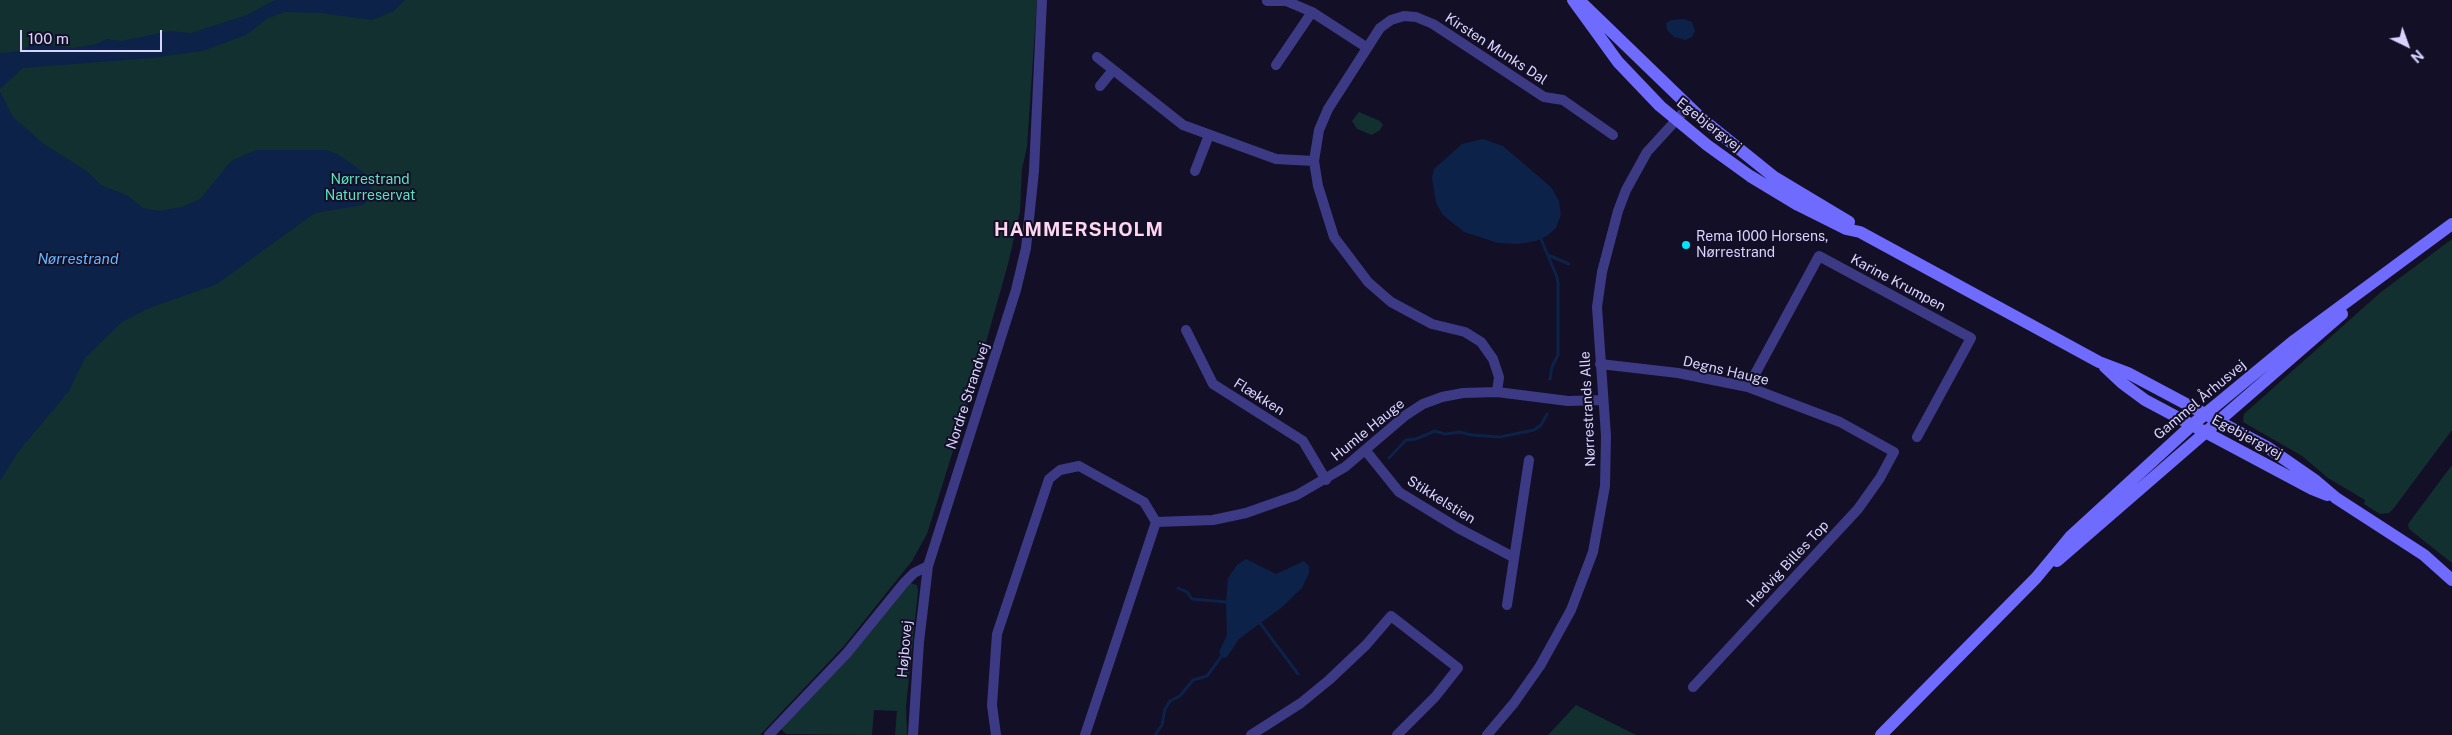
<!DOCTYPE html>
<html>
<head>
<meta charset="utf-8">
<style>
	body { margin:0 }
	#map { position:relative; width:2452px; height:735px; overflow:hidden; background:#130f26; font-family:"Public Sans",sans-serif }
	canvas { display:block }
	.north { position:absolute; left:2382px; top:20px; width:50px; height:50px; -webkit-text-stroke:4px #130f26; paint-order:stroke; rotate:138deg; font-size:14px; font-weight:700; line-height:20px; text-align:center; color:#d9d4ff }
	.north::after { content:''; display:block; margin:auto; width:18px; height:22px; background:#d9d4ff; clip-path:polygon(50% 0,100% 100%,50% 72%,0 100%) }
	.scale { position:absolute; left:20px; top:30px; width:142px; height:22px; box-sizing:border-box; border:2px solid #d9d4ff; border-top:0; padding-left:6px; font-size:15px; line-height:18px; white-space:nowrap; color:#d9d4ff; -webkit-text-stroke:4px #130f26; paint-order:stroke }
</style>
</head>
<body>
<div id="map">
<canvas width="2452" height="735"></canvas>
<div class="north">N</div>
<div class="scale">100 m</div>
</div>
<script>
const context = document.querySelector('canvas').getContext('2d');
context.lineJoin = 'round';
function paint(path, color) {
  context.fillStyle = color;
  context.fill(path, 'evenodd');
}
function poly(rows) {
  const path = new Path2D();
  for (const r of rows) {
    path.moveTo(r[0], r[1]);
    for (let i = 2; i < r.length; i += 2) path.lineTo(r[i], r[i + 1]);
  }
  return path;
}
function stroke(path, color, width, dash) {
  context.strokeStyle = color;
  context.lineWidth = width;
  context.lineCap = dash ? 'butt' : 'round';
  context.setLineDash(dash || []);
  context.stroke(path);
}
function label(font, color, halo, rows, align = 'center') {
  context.font = font + ' "Public Sans",sans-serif';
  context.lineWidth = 4;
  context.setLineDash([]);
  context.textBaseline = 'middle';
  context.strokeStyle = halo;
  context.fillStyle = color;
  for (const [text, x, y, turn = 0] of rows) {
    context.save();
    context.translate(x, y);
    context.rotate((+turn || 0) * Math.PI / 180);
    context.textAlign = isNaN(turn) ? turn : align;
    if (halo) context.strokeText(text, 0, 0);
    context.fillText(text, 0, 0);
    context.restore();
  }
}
const green = poly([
	[0,0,1037,0,1027,147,1022,169,1020,212,1008,264,976,378,927,534,912,561,844,646,760,735,0,735],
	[1359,112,1380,121,1383,125,1380,130,1372,135,1357,129,1352,121],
	[2452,239,2452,430,2394,508,2389,513,2380,514,2364,504,2365,500,2328,478,2302,456,2243,422,2244,414,2381,292],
	[2452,465,2452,563,2409,529,2408,524],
	[910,583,917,585,918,591,906,707,907,735,895,735,897,711,874,710,872,735,786,734,781,729],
	[1576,705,1636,735,1548,735]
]);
const water = poly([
	[275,0,405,0,394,11,372,20,321,13,285,12,268,18,246,35,202,51,151,58,23,68,0,89,0,53,22,51,32,43,73,48,96,44,107,39,121,41,170,31,191,33,247,15],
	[1684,19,1692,22,1695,31,1692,37,1685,40,1674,37,1667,30,1666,23,1671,20],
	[0,91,13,117,44,144,88,172,101,185,128,196,143,208,159,211,182,207,200,199,231,161,256,150,327,150,339,155,367,175,373,195,363,205,315,213,217,284,147,309,122,322,85,358,69,391,19,451,0,481],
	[1483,139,1503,146,1551,187,1559,201,1561,215,1556,228,1547,236,1536,241,1518,244,1498,243,1464,232,1443,215,1436,203,1432,178,1434,169,1462,144],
	[1246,559,1276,574,1304,561,1309,566,1309,573,1302,588,1281,608,1239,639,1227,657,1222,658,1219,652,1227,635,1226,602,1228,578,1237,565]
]);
const stream = poly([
	[1541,239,1557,277,1558,284,1558,355,1552,367,1550,379],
	[1548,255,1569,264],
	[1389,458,1406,440,1416,439,1435,431,1445,434,1460,432,1472,435,1500,437,1534,430,1541,425,1547,414],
	[1178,588,1187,592,1192,599,1226,602],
	[1260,623,1298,674],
	[1155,735,1162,725,1165,709,1170,701,1180,696,1193,680,1207,676,1221,657]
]);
const street = poly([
	[1267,1,1286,1,1312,12,1366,47],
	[1097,57,1183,125,1276,159,1314,161],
	[1276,65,1312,12],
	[1100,86,1113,70],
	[1195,171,1209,135],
	[1186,330,1213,384,1303,441,1326,480],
	[1600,364,1678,373,1748,387,1840,422,1894,452,1880,478,1858,509,1693,687],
	[1748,387,1819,256,1971,338,1917,437],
	[1497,392,1499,377,1493,359,1481,342,1465,332,1432,324,1391,302,1368,282,1334,237,1318,186,1314,161,1319,130,1328,109,1380,28,1391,20,1404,16,1416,17,1433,24,1544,97,1563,100,1613,135],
	[1366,451,1399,492,1458,528,1513,557],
	[1156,522,1213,520,1246,513,1297,495,1345,467,1406,415,1423,404,1442,397,1463,393,1497,392,1568,401,1602,400],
	[1507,605,1529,460],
	[769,735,847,653,904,583,914,573,928,566,1016,290,1026,248,1034,171,1042,0],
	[913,735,919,642,928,566],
	[996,735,992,705,997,634,1049,479,1060,470,1079,466,1144,502,1156,522,1085,735],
	[1251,735,1301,703,1329,680,1366,645,1391,616,1458,668,1435,697,1397,735],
	[1487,735,1514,703,1540,666,1571,610,1593,552,1605,486,1606,436,1597,307,1602,272,1618,211,1626,190,1647,152,1689,106]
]);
const secondary = poly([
	[1573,0,1618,62,1660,106,1707,145,1750,176,1798,205,1846,229,1860,232,2099,362,2128,373,2267,447,2316,481,2336,498,2424,555,2452,580],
	[1583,4,1702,119,1774,177,1849,222],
	[2105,367,2122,383,2145,400,2312,489,2327,495],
	[2057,561,2342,314],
	[1881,735,2036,578,2070,537,2192,425,2295,340,2452,224]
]);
const markers = [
	[1686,245,5,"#00e5ff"]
];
const streetNames = [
	["Kirsten Munks Dal",1496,49,33],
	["Egebjergvej",1709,125,38],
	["Karine Krumpen",1898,283,28],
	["Degns Hauge",1726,371,13],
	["Nordre Strandvej",968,396,-72],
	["Flækken",1259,397,32],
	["Gammel Århusvej",2200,400,-40],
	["Nørrestrands Alle",1588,409,-93],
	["Humle Hauge",1368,430,-39],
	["Egebjergvej",2247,437,28],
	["Stikkelstien",1441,500,32],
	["Hedvig Billes Top",1788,564,-47],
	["Højbovej",905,649,-85]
];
const parkNames = [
	["Nørrestrand",370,180],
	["Naturreservat",370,196]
];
const poiNames = [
	["Rema 1000 Horsens,",1696,237],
	["Nørrestrand",1696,253]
];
const waterNames = [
	["Nørrestrand",78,259]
];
const districtNames = [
	["HAMMERSHOLM",1079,230]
];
paint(green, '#12302f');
paint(water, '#0c2248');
stroke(stream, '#0c2248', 3);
stroke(street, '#3d3a85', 10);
stroke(secondary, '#6f6bff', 12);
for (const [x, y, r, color] of markers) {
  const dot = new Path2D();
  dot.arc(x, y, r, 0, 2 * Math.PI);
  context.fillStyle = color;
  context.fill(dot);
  stroke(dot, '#130f26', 2);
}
label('14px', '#d9d4ff', '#130f26', streetNames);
label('14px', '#5fe0c0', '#130f26', parkNames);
label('14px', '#d9d4ff', '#130f26', poiNames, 'left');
label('italic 15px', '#62b6ff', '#130f26', waterNames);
context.letterSpacing = '1px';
label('bold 19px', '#ffd6f0', '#130f26', districtNames);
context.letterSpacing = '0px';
</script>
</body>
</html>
